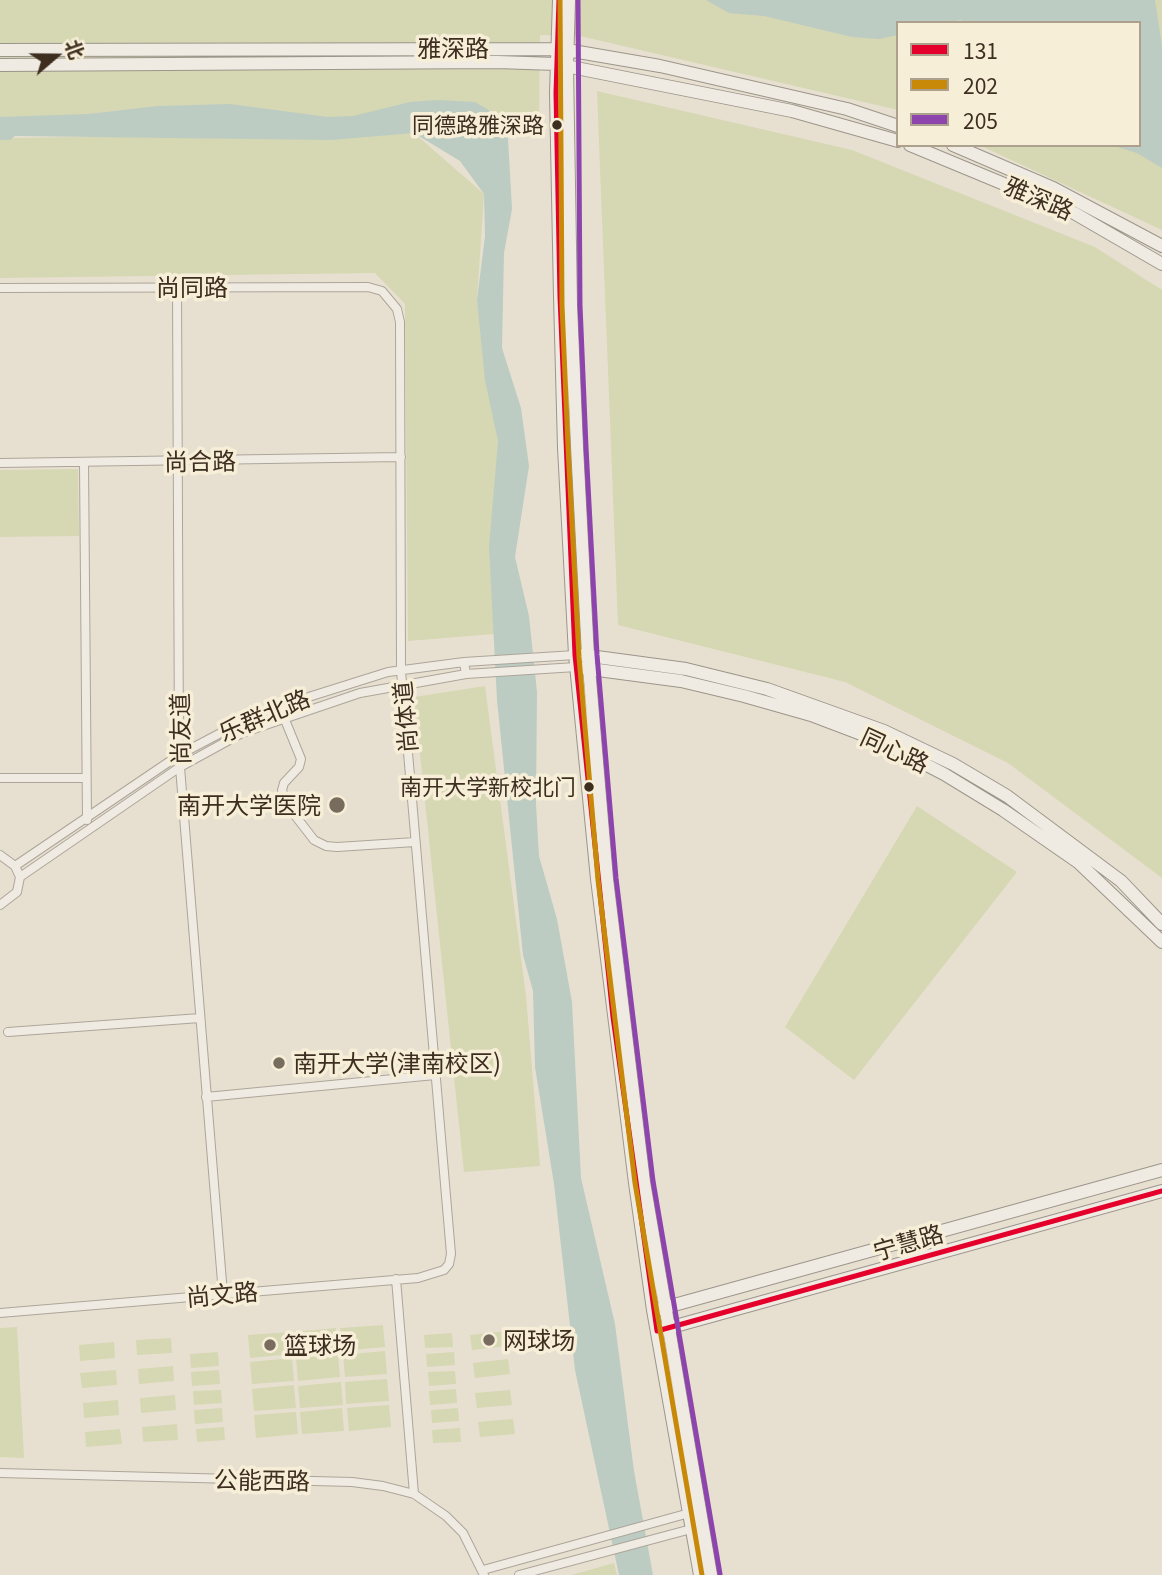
<!DOCTYPE html>
<html>
<head>
<meta charset="utf-8">
<style>
	body { margin:0 }
	#map { position:relative; width:1162px; height:1575px; overflow:hidden; background:#e7e0d1; font-family:Georgia,"Noto Sans SC",serif }
	canvas { display:block }
	.legend { position:absolute; left:896px; top:21px; width:245px; height:126px; box-sizing:border-box; background:#f7eed8; border:2px solid #ada18e; margin:0; padding:9px 12px; list-style:none; font-size:21px; color:#3d2e20 }
	.legend li { display:flex; align-items:center; gap:14px; height:35px }
	.legend b { width:35px; border:2px solid #ada18e }
	.north { position:absolute; left:21px; top:21px; width:70px; height:70px; -webkit-text-stroke:5px #f7eed8; paint-order:stroke; rotate:70deg; font-size:19px; font-weight:700; line-height:28px; text-align:center; color:#3d2e20 }
	.north::after { content:''; display:block; margin:auto; width:24px; height:32px; background:#3d2e20; clip-path:polygon(50% 0,100% 100%,50% 72%,0 100%) }
</style>
</head>
<body>
<div id="map">
<canvas width="1162" height="1575"></canvas>
<ul class="legend">
<li><b style="height:9px;background:#e4002b"></b>131</li>
<li><b style="height:9px;background:#c88808"></b>202</li>
<li><b style="height:9px;background:#8e44ad"></b>205</li>
</ul>
<div class="north">北</div>
</div>
<script>
const context = document.querySelector('canvas').getContext('2d');
context.lineJoin = 'round';
function paint(path, color) {
  context.fillStyle = color;
  context.fill(path, 'evenodd');
}
function poly(rows) {
  const path = new Path2D();
  for (const r of rows) {
    path.moveTo(r[0], r[1]);
    for (let i = 2; i < r.length; i += 2) path.lineTo(r[i], r[i + 1]);
  }
  return path;
}
function stroke(path, color, width, dash) {
  context.strokeStyle = color;
  context.lineWidth = width;
  context.lineCap = dash ? 'butt' : 'round';
  context.setLineDash(dash || []);
  context.stroke(path);
}
function label(font, color, halo, rows, align = 'center') {
  context.font = font + ' Georgia,"Noto Sans SC",serif';
  context.lineWidth = 7;
  context.setLineDash([]);
  context.textBaseline = 'middle';
  context.strokeStyle = halo;
  context.fillStyle = color;
  for (const [text, x, y, turn = 0] of rows) {
    context.save();
    context.translate(x, y);
    context.rotate((+turn || 0) * Math.PI / 180);
    context.textAlign = isNaN(turn) ? turn : align;
    if (halo) context.strokeText(text, 0, 0);
    context.fillText(text, 0, 0);
    context.restore();
  }
}
const green = poly([
	[0,0,1162,0,1162,230,979,145,1139,145,1139,23,898,23,898,110,580,36,540,35,539,120,0,123],
	[597,91,852,150,1095,247,1162,290,1162,878,1008,763,845,682,618,625],
	[414,133,484,194,477,300,498,441,494,634,408,641,405,304,375,273,0,278,0,138],
	[78,469,79,536,0,537,0,470],
	[485,686,526,996,540,1166,464,1172,414,697],
	[917,806,1017,872,854,1080,785,1027],
	[383,1325,385,1347,342,1351,340,1328],
	[17,1327,24,1458,0,1457,0,1328],
	[336,1328,338,1351,295,1354,293,1332],
	[506,1331,507,1346,472,1350,470,1335],
	[291,1332,292,1354,250,1358,248,1335],
	[452,1333,453,1347,425,1348,424,1335],
	[171,1338,172,1353,137,1355,136,1340],
	[114,1342,115,1358,80,1361,79,1345],
	[385,1351,387,1374,345,1377,343,1355],
	[218,1352,219,1366,191,1368,190,1354],
	[454,1352,455,1365,427,1367,426,1354],
	[338,1355,340,1377,298,1381,296,1358],
	[292,1358,294,1381,252,1384,250,1362],
	[508,1359,510,1374,475,1378,473,1363],
	[173,1366,174,1381,139,1384,138,1369],
	[116,1370,117,1385,82,1388,80,1373],
	[219,1370,220,1384,192,1386,191,1372],
	[455,1371,456,1384,429,1386,428,1372],
	[387,1379,389,1401,346,1404,345,1382],
	[341,1382,343,1405,300,1408,298,1386],
	[294,1385,296,1408,254,1411,252,1389],
	[456,1389,457,1403,430,1405,429,1391],
	[221,1390,222,1403,194,1405,193,1391],
	[510,1390,512,1405,477,1408,475,1393],
	[175,1395,176,1410,141,1413,140,1398],
	[118,1400,119,1415,84,1418,83,1403],
	[389,1405,391,1427,349,1431,347,1408],
	[222,1408,223,1422,195,1424,194,1410],
	[342,1408,344,1431,302,1434,300,1412],
	[458,1408,459,1421,432,1423,431,1410],
	[296,1412,298,1434,256,1438,254,1415],
	[513,1419,515,1434,480,1437,478,1422],
	[177,1424,178,1440,143,1442,142,1427],
	[224,1427,225,1440,197,1442,196,1429],
	[460,1428,461,1442,433,1443,432,1430],
	[120,1429,122,1444,86,1447,85,1432],
	[614,1563,617,1575,571,1575,575,1574]
]);
const water = poly([
	[706,0,1155,0,1162,46,1162,168,1137,153,1111,145,1139,145,1139,23,969,23,960,20,948,23,898,23,898,35,879,39,852,37,764,16,729,13],
	[437,100,475,102,497,115,508,138,512,209,504,253,502,348,521,408,529,466,515,557,529,616,537,692,536,804,539,856,557,919,572,1002,581,1178,615,1324,634,1471,653,1575,619,1575,575,1370,554,1184,535,1067,533,991,523,955,497,700,489,547,498,441,485,380,477,300,485,236,484,194,460,161,414,133,331,140,15,136,10,140,0,140,0,117,88,114,158,106,230,104,328,117,353,116,410,102]
]);
const street = poly([
	[177,287,179,755,223,1294],
	[0,288,368,287,382,291,397,309,400,322,401,671,451,1254,449,1264,444,1270,418,1278,0,1313],
	[0,463,401,457],
	[84,463,87,820],
	[466,674,576,667],
	[283,715,301,759,299,767,284,783,282,790,287,805,314,840,326,846,337,847,415,842],
	[0,778,86,778],
	[0,855,15,866,20,877,17,892,0,905],
	[15,866,179,755,249,718,280,706,388,672,464,662,575,655],
	[20,877,180,767,242,733,360,693,466,674,464,662],
	[8,1032,200,1018],
	[206,1097,435,1075],
	[396,1279,414,1494],
	[0,1473,352,1482,383,1486,414,1494,446,1516,463,1533,484,1575],
	[483,1570,693,1512],
	[519,1575,695,1528]
]);
const secondary = poly([
	[559,0,556,93,560,297,564,448,575,655,597,879,635,1183,653,1310,700,1575],
	[569,0,567,66,571,305,577,447,588,656,607,879,644,1182,711,1575],
	[0,50,561,49,660,66,847,109,898,126],
	[0,65,497,62,556,64,792,111,898,141],
	[910,145,1074,213,1162,264],
	[953,145,1053,188,1162,246],
	[582,655,686,669,767,689,884,731,953,764,1007,796,1121,881,1162,924],
	[583,668,681,681,744,696,811,715,882,742,944,774,1003,810,1078,862,1162,942],
	[656,1310,1162,1170],
	[661,1330,1162,1191]
]);
const bus1 = poly([
	[559,0,556,93,560,297,575,655,613,1017,657,1331,1162,1191]
]);
const bus2 = poly([
	[560,0,562,305,568,447,579,657,598,880,635,1183,702,1575]
]);
const bus3 = poly([
	[578,0,580,305,586,447,597,655,616,878,653,1181,720,1574]
]);
const markers = [
	[557,125,6,"#3d2e20"],
	[589,787,6,"#3d2e20"],
	[337,805,9,"#786c5e"],
	[279,1063,7,"#786c5e"],
	[489,1340,7,"#786c5e"],
	[270,1345,7,"#786c5e"]
];
const busNames = [
	["同德路雅深路",544,125],
	["南开大学新校北门",576,787]
];
const streetNames = [
	["雅深路",453,48],
	["雅深路",1039,198,23],
	["尚同路",192,287],
	["尚合路",200,461,-1],
	["乐群北路",264,715,-23],
	["尚体道",405,717,-95],
	["尚友道",180,729,-91],
	["同心路",895,750,25],
	["宁慧路",908,1242,-16],
	["尚文路",222,1294,-5],
	["公能西路",262,1480,1]
];
const poiNames = [
	["南开大学医院",321,805,"right"],
	["南开大学(津南校区)",293,1063],
	["网球场",503,1340],
	["篮球场",284,1345]
];
paint(green, '#d6d7b3');
paint(water, '#bcccc2');
stroke(street, '#ada599', 10);
stroke(secondary, '#9c958a', 14);
stroke(street, '#efebe3', 8);
stroke(secondary, '#efebe3', 12);
stroke(bus1, '#e4002b', 5);
stroke(bus2, '#c88808', 5);
stroke(bus3, '#8e44ad', 5);
for (const [x, y, r, color] of markers) {
  const dot = new Path2D();
  dot.arc(x, y, r, 0, 2 * Math.PI);
  context.fillStyle = color;
  context.fill(dot);
  stroke(dot, '#f7eed8', 2.5);
}
label('22px', '#3d2e20', '#f7eed8', busNames, 'right');
label('24px', '#3d2e20', '#f7eed8', streetNames);
label('24px', '#3d2e20', '#f7eed8', poiNames, 'left');
</script>
</body>
</html>
